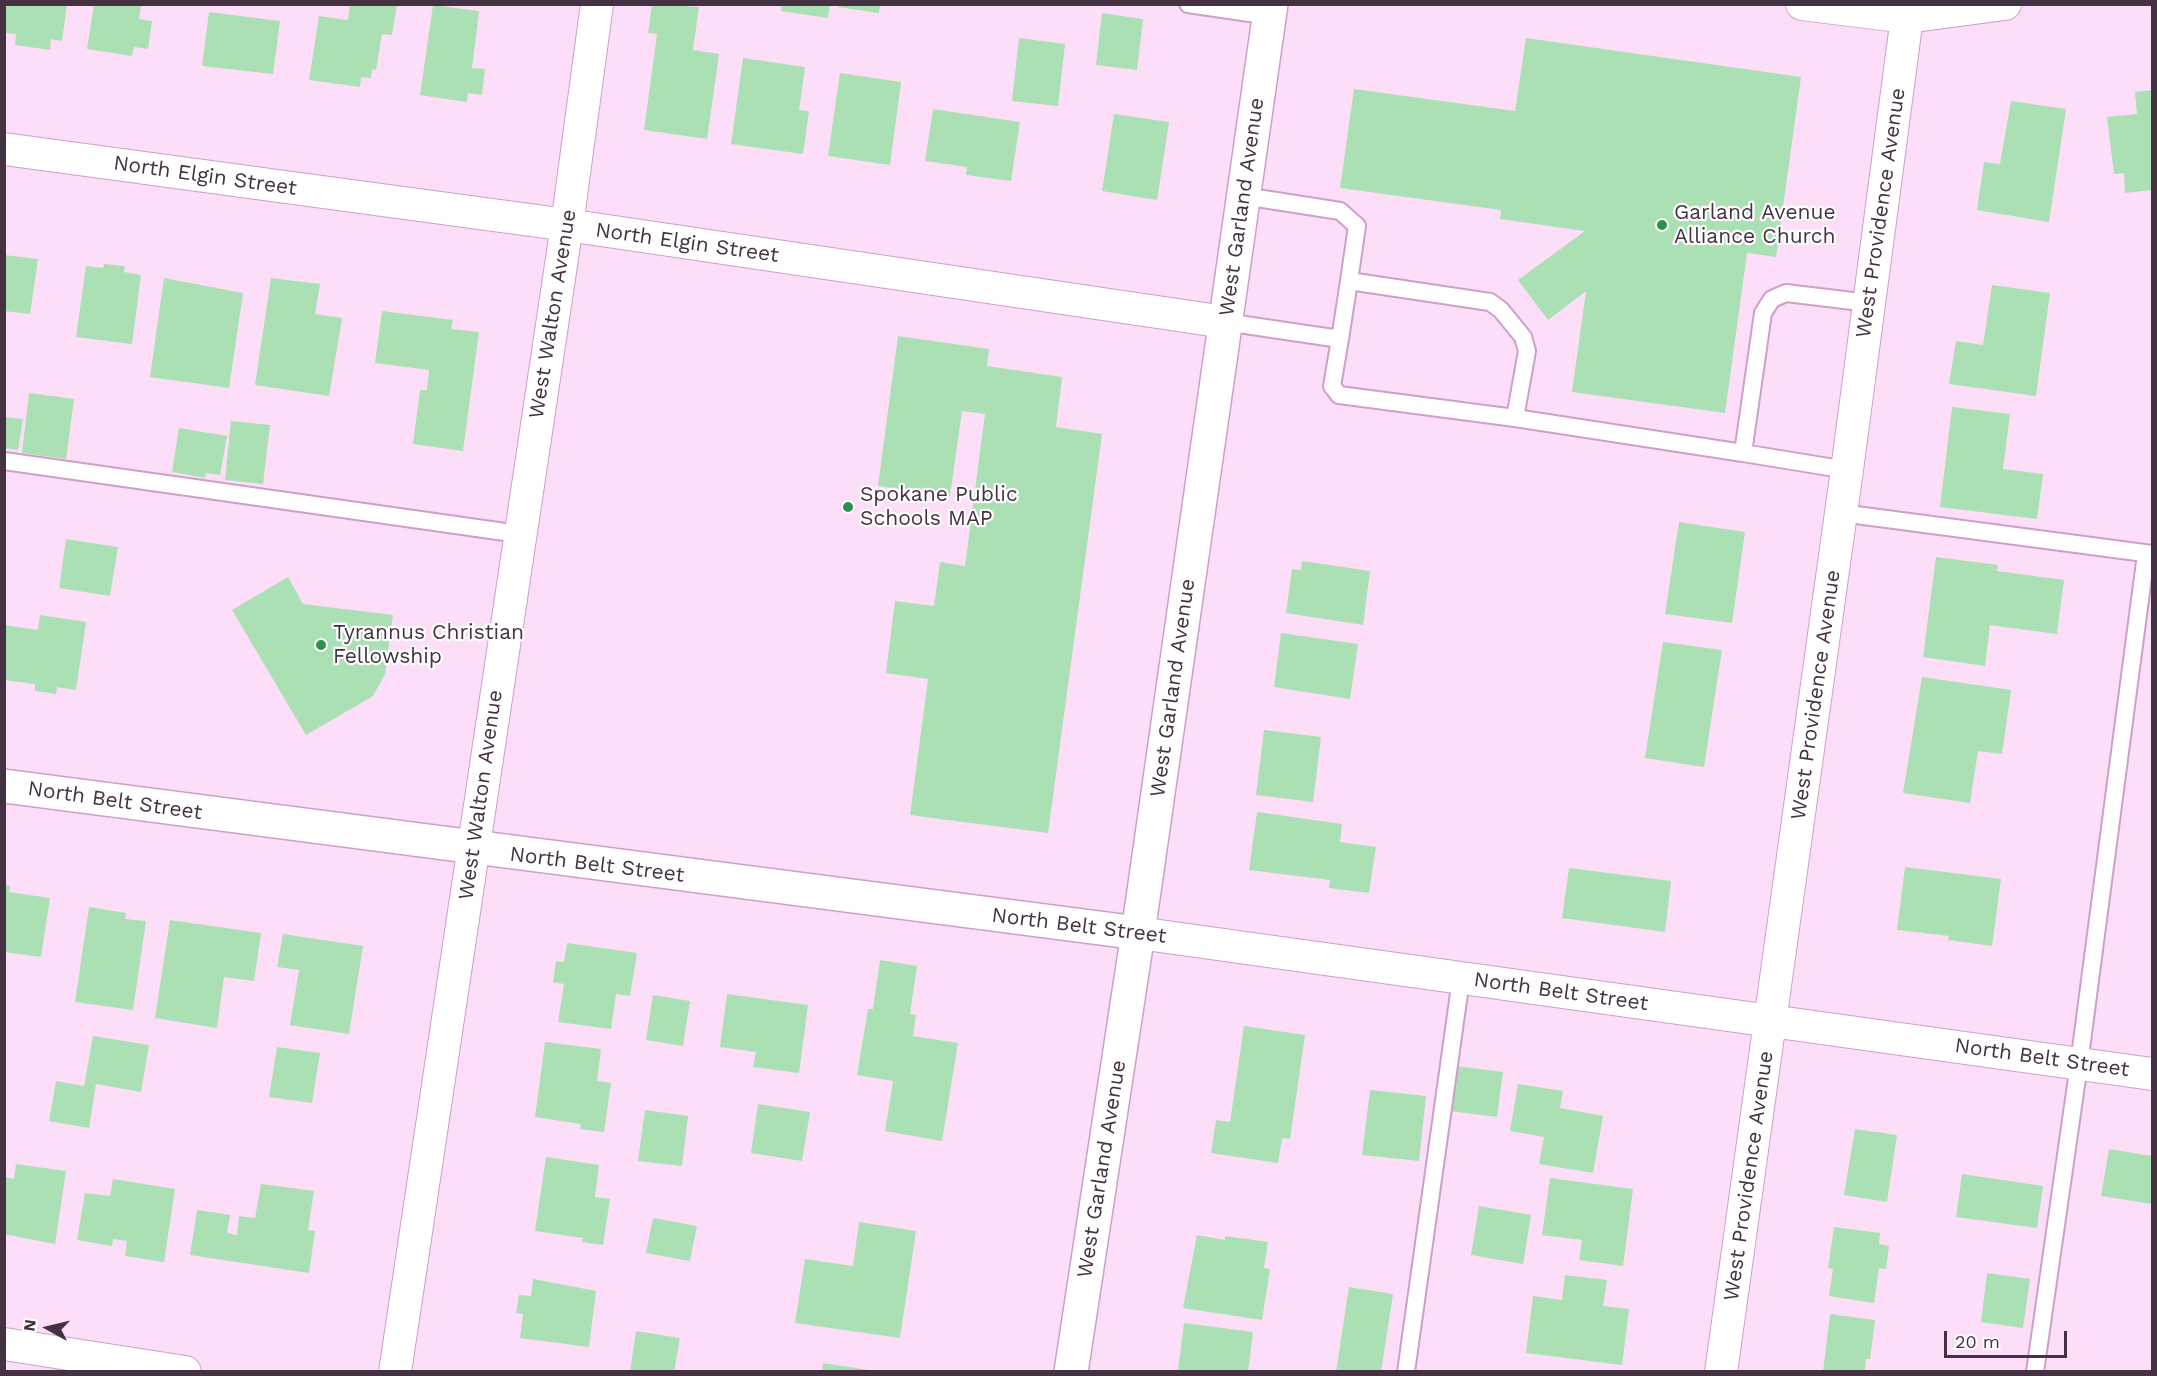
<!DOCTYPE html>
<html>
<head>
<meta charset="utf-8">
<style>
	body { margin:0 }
	#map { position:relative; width:2157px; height:1376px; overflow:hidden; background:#fddef9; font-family:"Work Sans",sans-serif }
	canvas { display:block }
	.frame { position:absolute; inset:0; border:6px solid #443142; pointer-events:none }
	.north { position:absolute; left:18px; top:1298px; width:60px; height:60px; -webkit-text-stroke:4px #fff; paint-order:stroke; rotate:278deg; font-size:16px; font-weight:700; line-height:24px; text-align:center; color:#443142 }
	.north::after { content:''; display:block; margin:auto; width:21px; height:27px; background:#443142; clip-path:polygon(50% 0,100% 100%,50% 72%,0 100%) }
	.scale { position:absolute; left:1944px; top:1331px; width:123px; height:27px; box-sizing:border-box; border:3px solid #443142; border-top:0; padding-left:8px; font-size:18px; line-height:21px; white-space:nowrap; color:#443142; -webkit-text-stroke:4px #fff; paint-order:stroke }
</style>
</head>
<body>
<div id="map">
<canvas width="2157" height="1376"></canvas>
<div class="frame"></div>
<div class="north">N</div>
<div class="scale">20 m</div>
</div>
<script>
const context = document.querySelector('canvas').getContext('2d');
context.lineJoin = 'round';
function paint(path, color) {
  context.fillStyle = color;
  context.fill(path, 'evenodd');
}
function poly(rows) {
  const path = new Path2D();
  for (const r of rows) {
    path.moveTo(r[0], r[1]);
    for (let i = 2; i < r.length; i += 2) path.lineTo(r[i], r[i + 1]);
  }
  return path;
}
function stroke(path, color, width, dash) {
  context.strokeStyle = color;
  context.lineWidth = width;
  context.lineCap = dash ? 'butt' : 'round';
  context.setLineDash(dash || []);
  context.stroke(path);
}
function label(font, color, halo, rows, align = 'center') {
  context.font = font + ' "Work Sans",sans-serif';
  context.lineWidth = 4.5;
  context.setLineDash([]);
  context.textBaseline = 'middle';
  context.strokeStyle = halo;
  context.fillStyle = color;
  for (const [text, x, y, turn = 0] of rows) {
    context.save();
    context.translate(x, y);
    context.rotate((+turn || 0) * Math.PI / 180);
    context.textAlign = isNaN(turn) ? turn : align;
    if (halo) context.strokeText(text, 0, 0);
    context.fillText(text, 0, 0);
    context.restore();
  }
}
const building = poly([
	[4,4,67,4,62,41,51,39,50,50,15,45,16,34,4,33],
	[94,4,141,4,139,19,152,21,148,49,134,47,132,56,87,49],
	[350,4,397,4,392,35,382,34,376,70,372,69,371,78,361,77,360,87,309,80,319,16,348,20],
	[652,4,699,7,693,50,719,54,707,139,644,130,657,34,648,33],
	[782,4,830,4,828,18,781,11],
	[433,5,479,11,472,68,485,69,482,95,468,93,467,102,420,95],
	[839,5,880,5,879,13,838,7],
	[209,12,280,21,273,74,202,66],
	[1102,13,1143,19,1137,70,1096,65],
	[1019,38,1065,44,1058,106,1012,101],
	[1526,38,1801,77,1776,257,1747,253,1725,413,1572,392,1586,291,1548,320,1518,280,1585,231,1500,219,1501,210,1340,188,1354,89,1515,111],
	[743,58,805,67,799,110,809,111,803,154,731,144],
	[840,73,901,82,890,165,828,156],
	[2152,90,2152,190,2125,193,2124,173,2114,174,2107,117,2137,114,2135,92],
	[2011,101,2066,109,2049,222,1977,210,1984,162,2000,164],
	[933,109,1020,122,1011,181,966,175,967,167,925,161],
	[1114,114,1169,122,1157,200,1102,191],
	[4,255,38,259,30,314,4,311],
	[104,264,125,266,124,272,141,275,132,344,76,337,86,266,103,268],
	[164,278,243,293,229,388,150,377],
	[271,278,320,284,315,314,342,318,329,396,255,385],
	[1992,285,2050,293,2036,396,1949,384,1956,341,1983,345],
	[382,311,453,320,451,329,479,332,463,451,413,444,420,390,427,390,429,370,375,363],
	[898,336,989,349,987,366,1062,377,1056,427,1102,434,1048,833,910,815,928,679,886,673,895,601,934,606,940,562,965,566,985,414,962,411,950,496,878,486],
	[29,393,74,399,66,459,22,453],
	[1952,407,2010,414,2003,469,2043,474,2037,519,1940,507],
	[4,417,23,419,18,450,4,448],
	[231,421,270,425,263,484,225,480],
	[179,428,227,436,220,475,206,473,205,478,172,472],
	[1679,522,1745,532,1732,623,1665,614],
	[66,539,118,547,110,596,59,588],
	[1936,557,1998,565,1997,571,2064,580,2057,634,1990,625,1985,666,1923,657],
	[1302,561,1370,571,1363,625,1286,613,1292,569,1301,570],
	[288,577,303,604,393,615,385,674,373,696,306,735,232,610],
	[40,615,86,622,76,690,57,687,56,694,35,691,35,684,4,680,4,625,38,630],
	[1281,633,1358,644,1350,699,1274,687],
	[1663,642,1722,650,1704,767,1645,758],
	[1922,677,2011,690,2002,754,1978,751,1970,803,1903,793],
	[1264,730,1321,737,1313,802,1256,795],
	[1257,812,1342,824,1340,842,1376,847,1369,893,1329,888,1330,880,1249,870],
	[1905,867,2001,879,1992,946,1948,940,1949,936,1897,930],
	[1569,868,1671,881,1665,932,1562,918],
	[4,885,10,886,9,892,50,898,41,957,4,952],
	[89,907,126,913,125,919,146,921,133,1010,75,1002],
	[170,920,261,933,254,981,224,977,217,1028,155,1018],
	[283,934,363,946,349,1034,290,1025,299,970,277,967],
	[567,943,637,953,630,996,616,994,611,1029,558,1022,564,984,553,982,556,961,564,962],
	[880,960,917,966,910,1014,916,1015,913,1036,958,1043,942,1141,885,1131,893,1081,857,1075,868,1009,873,1009],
	[727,994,808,1005,799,1073,753,1067,756,1052,720,1047],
	[653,995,690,1001,683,1046,646,1040],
	[1244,1026,1305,1035,1290,1139,1282,1138,1278,1163,1211,1153,1216,1120,1230,1122],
	[93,1036,149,1045,141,1092,96,1084,89,1128,49,1121,56,1081,84,1086],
	[545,1042,601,1049,597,1081,611,1083,604,1132,580,1129,581,1124,535,1117],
	[277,1047,320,1053,312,1103,269,1097],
	[1456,1066,1503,1072,1497,1117,1450,1111],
	[1518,1084,1563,1091,1560,1108,1603,1116,1593,1173,1539,1164,1544,1137,1510,1131],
	[1370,1090,1426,1096,1419,1161,1362,1155],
	[758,1104,810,1112,802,1161,751,1153],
	[645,1110,688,1116,682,1166,638,1161],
	[1855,1129,1897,1135,1887,1202,1844,1195],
	[2109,1149,2152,1156,2152,1204,2101,1196],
	[546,1157,599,1165,595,1197,610,1199,603,1245,582,1242,583,1238,535,1231],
	[16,1164,66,1171,55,1244,4,1234,4,1177,14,1179],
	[1962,1174,2043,1186,2037,1228,1956,1217],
	[1550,1178,1633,1189,1623,1266,1579,1260,1582,1240,1542,1235],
	[113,1179,175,1189,164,1262,125,1256,127,1241,113,1239,112,1246,77,1240,85,1193,110,1196],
	[261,1184,314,1191,308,1230,315,1231,309,1273,190,1255,197,1210,230,1215,227,1233,237,1235,239,1216,255,1218],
	[1479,1206,1531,1215,1523,1264,1471,1255],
	[653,1218,697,1226,690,1261,646,1253],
	[859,1222,916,1231,900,1338,795,1323,805,1259,853,1266],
	[1834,1227,1880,1233,1879,1244,1889,1246,1886,1269,1879,1268,1874,1303,1829,1296,1833,1269,1828,1268],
	[1197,1235,1225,1240,1225,1236,1268,1242,1264,1268,1270,1269,1262,1320,1183,1308],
	[1987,1273,2030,1279,2023,1328,1981,1322],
	[1565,1275,1607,1280,1603,1306,1629,1309,1622,1365,1526,1353,1533,1296,1562,1300],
	[533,1279,596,1291,589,1347,520,1338,523,1314,516,1313,519,1295,531,1296],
	[1349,1287,1393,1294,1381,1372,1336,1372],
	[1830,1314,1875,1320,1870,1359,1866,1359,1865,1372,1823,1372],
	[1184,1323,1253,1332,1248,1372,1178,1370],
	[636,1331,680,1338,674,1372,630,1372],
	[823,1363,869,1370,869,1372,822,1372]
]);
const service = poly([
	[1188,4,1270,16],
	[1225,322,1340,339,1349,281,1357,226,1340,211,1244,196],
	[1340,339,1332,386,1339,395,1515,418,1527,351,1523,337,1501,310,1490,302,1349,281],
	[1515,418,1743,453],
	[4,461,519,534],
	[1847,470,1743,453,1763,313,1772,299,1786,293,1869,303],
	[1841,513,2152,554],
	[1406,1372,1461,979],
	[2035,1372,2079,1064,2146,554]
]);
const minor = poly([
	[1802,4,1907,17,2005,4],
	[4,149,567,225,1225,322],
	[1138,933,2152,1074],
	[4,1344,185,1372],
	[395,1372,567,225,597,4],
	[1721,1372,1847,470,1907,17]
]);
const tertiary = poly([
	[4,786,1138,933],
	[1071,1372,1138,933,1271,4]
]);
const markers = [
	[1662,225,6,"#29934b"],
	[848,507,6,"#29934b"],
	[321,645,6,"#29934b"]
];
const streetNames = [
	["North Elgin Street",205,176,8],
	["West Garland Avenue",1242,207,-82],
	["West Providence Avenue",1881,213,-82],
	["North Elgin Street",687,243,8],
	["West Walton Avenue",553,314,-81],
	["West Garland Avenue",1173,688,-82],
	["West Providence Avenue",1816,695,-82],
	["West Walton Avenue",481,795,-82],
	["North Belt Street",115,801,8],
	["North Belt Street",597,865,7],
	["North Belt Street",1079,926,7],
	["North Belt Street",1561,992,8],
	["North Belt Street",2042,1058,8],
	["West Garland Avenue",1102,1169,-81],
	["West Providence Avenue",1749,1176,-82]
];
const poiNames = [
	["Garland Avenue",1674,213],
	["Alliance Church",1674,237],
	["Spokane Public",860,495],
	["Schools MAP",860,519],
	["Tyrannus Christian",333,633],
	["Fellowship",333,657]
];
paint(building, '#abe0b4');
stroke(service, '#cf9fca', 20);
stroke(minor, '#cf9fca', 34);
stroke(tertiary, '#cf9fca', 36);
stroke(service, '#fff', 16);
stroke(minor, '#fff', 32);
stroke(tertiary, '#fff', 33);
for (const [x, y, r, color] of markers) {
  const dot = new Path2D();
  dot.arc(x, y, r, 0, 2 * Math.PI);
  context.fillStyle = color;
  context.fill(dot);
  stroke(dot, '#fff', 2);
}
label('21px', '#443142', '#fff', streetNames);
label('21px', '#443142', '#fff', poiNames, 'left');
</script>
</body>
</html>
